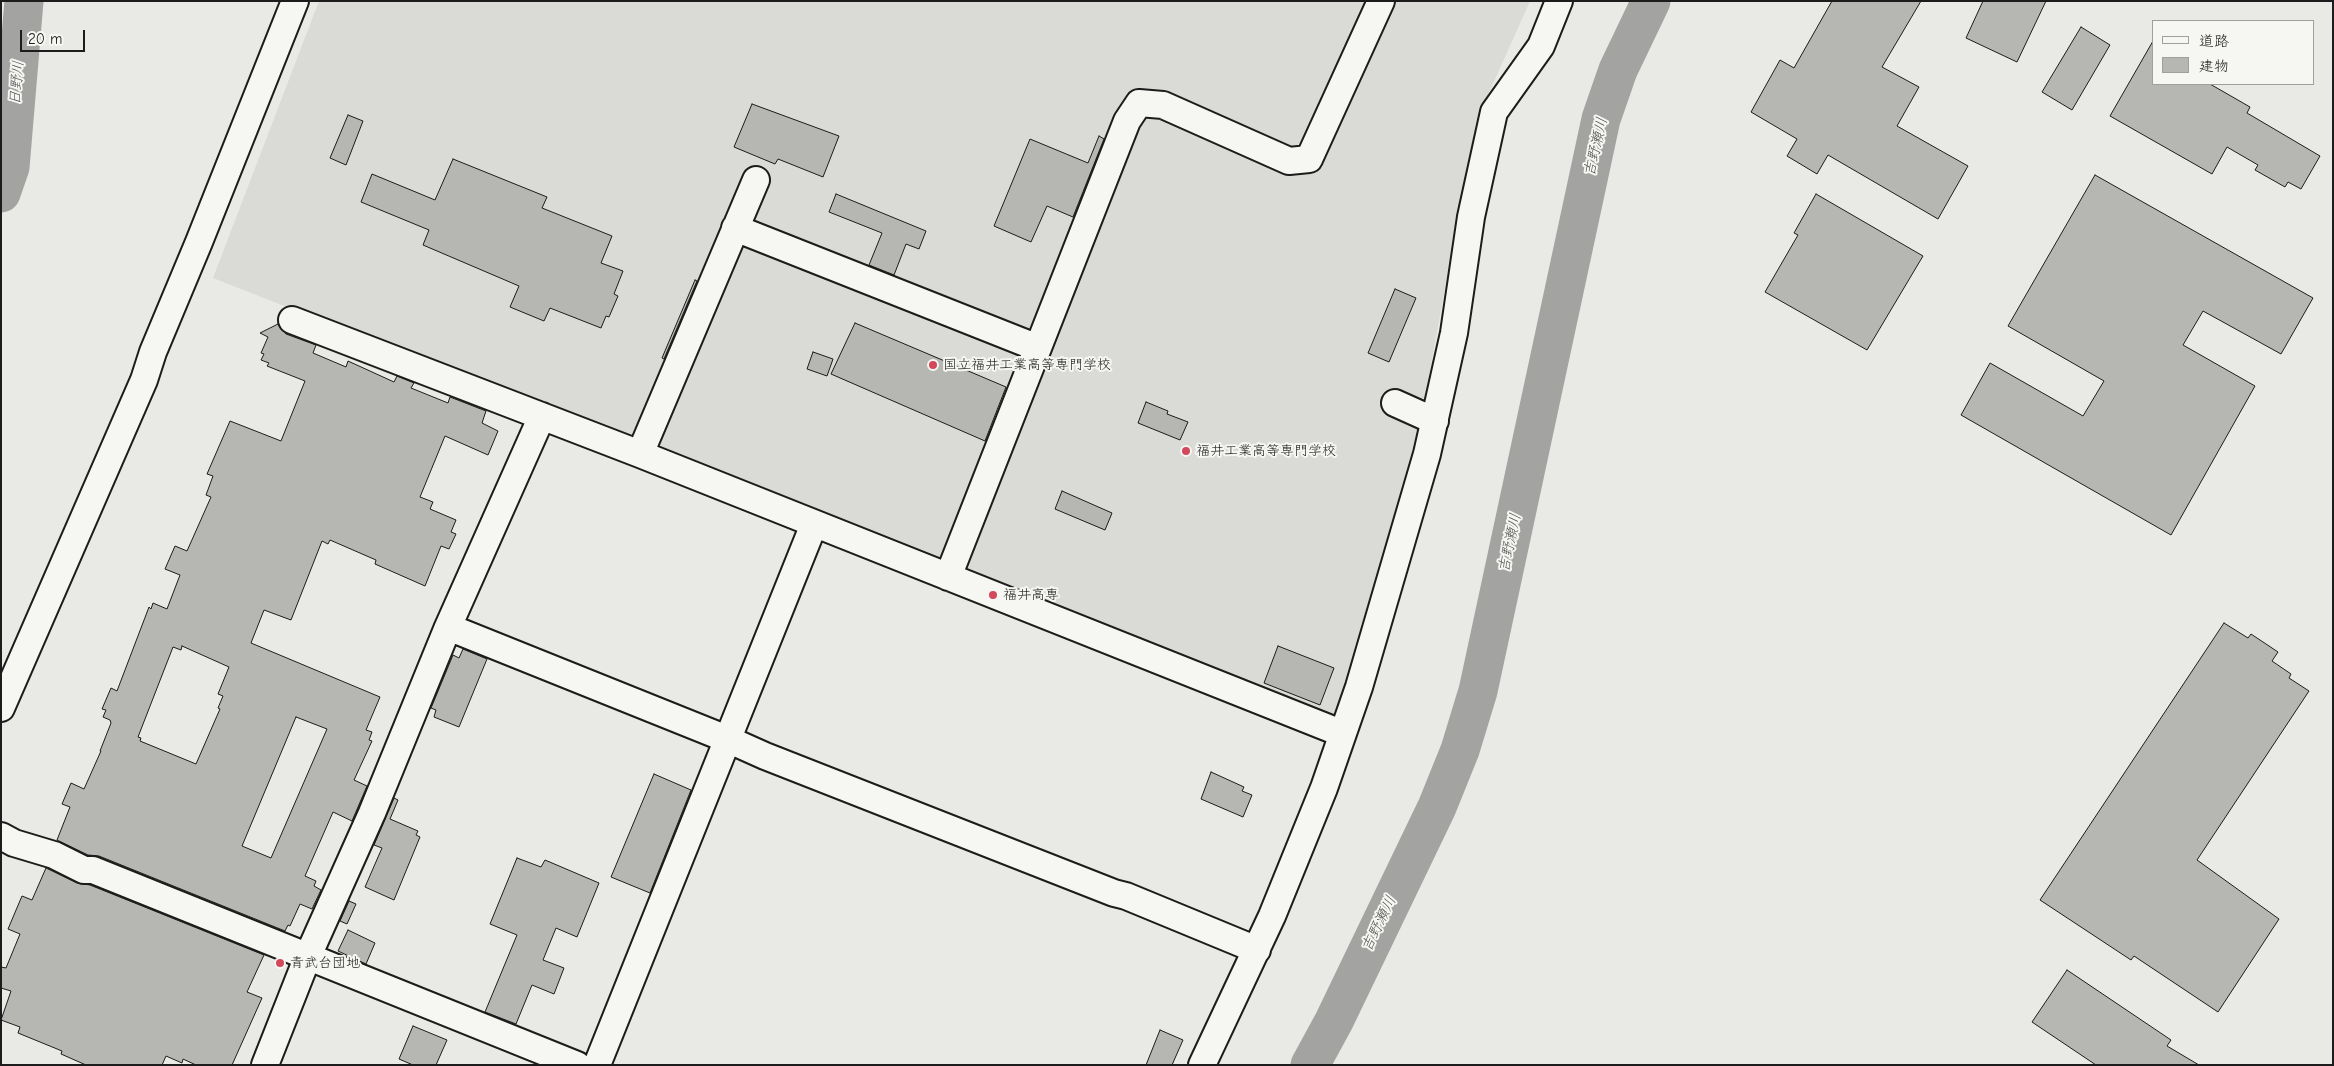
<!DOCTYPE html>
<html>
<head>
<meta charset="utf-8">
<style>
	body { margin:0 }
	#map { position:relative; width:2334px; height:1066px; overflow:hidden; background:#e9e9e5; font-family:"Comic Neue","Klee One",sans-serif }
	canvas { display:block }
	.frame { position:absolute; inset:0; border:2px solid #1c1c1c; pointer-events:none }
	.legend { position:absolute; left:2152px; top:20px; width:162px; height:65px; box-sizing:border-box; background:#f6f6f2; border:1px solid #9f9f9c; margin:0; padding:6px 9px; list-style:none; font-size:15px; color:#1c1c1c }
	.legend li { display:flex; align-items:center; gap:10px; height:25px }
	.legend b { width:25px; border:1px solid #9f9f9c }
	.scale { position:absolute; left:20px; top:30px; width:65px; height:22px; box-sizing:border-box; border:2px solid #1c1c1c; border-top:0; padding-left:6px; font-size:15px; line-height:18px; white-space:nowrap; color:#1c1c1c; -webkit-text-stroke:4px #f6f6f2; paint-order:stroke }
</style>
</head>
<body>
<div id="map">
<canvas width="2334" height="1066"></canvas>
<div class="frame"></div>
<ul class="legend">
<li><b style="height:6px;background:#f6f6f2"></b>道路</li>
<li><b style="height:14px;background:#b6b6b3"></b>建物</li>
</ul>
<div class="scale">20 m</div>
</div>
<script>
const context = document.querySelector('canvas').getContext('2d');
context.lineJoin = 'round';
function paint(path, color) {
  context.fillStyle = color;
  context.fill(path, 'evenodd');
}
function poly(rows) {
  const path = new Path2D();
  for (const r of rows) {
    path.moveTo(r[0], r[1]);
    for (let i = 2; i < r.length; i += 2) path.lineTo(r[i], r[i + 1]);
  }
  return path;
}
function stroke(path, color, width, dash) {
  context.strokeStyle = color;
  context.lineWidth = width;
  context.lineCap = dash ? 'butt' : 'round';
  context.setLineDash(dash || []);
  context.stroke(path);
}
function label(font, color, halo, rows, align = 'center') {
  context.font = font + ' "Comic Neue","Klee One",sans-serif';
  context.lineWidth = 4;
  context.setLineDash([]);
  context.textBaseline = 'middle';
  context.strokeStyle = halo;
  context.fillStyle = color;
  for (const [text, x, y, turn = 0] of rows) {
    context.save();
    context.translate(x, y);
    context.rotate((+turn || 0) * Math.PI / 180);
    context.textAlign = isNaN(turn) ? turn : align;
    if (halo) context.strokeText(text, 0, 0);
    context.fillText(text, 0, 0);
    context.restore();
  }
}
const built = poly([
	[319,1,1530,1,1484,104,1449,266,1415,452,1335,718,213,278]
]);
const river = poly([
	[1,193,10,167,24,1],
	[1310,1065,1334,1021,1437,807,1460,750,1478,691,1601,119,1618,70,1651,1]
]);
const building = poly([
	[1832,1,1921,1,1882,67,1919,87,1897,126,1968,166,1938,219,1828,155,1817,174,1787,156,1797,139,1751,112,1780,60,1794,68,1832,1],
	[1983,1,2046,1,2017,62,1966,38,1983,1],
	[2081,27,2110,45,2072,110,2042,92,2081,27],
	[2153,41,2153,84,2210,84,2250,107,2247,113,2320,156,2301,189,2288,182,2285,187,2255,170,2258,165,2227,147,2212,174,2110,116,2153,41],
	[752,104,839,136,823,177,778,159,775,164,734,147,752,104],
	[348,115,363,121,346,165,330,158,348,115],
	[1099,136,1104,139,1073,217,1047,206,1031,242,994,226,1030,139,1088,163,1099,136],
	[453,159,547,197,542,208,612,236,601,263,623,271,614,294,618,296,609,317,606,316,601,328,550,308,544,321,510,307,519,286,423,245,429,230,361,202,372,174,435,200,453,159],
	[2095,175,2313,298,2281,354,2203,311,2183,345,2255,386,2171,535,1961,415,1990,363,2083,416,2104,381,2008,326,2095,175],
	[836,194,926,231,919,249,906,244,894,275,869,265,882,233,829,212,836,194],
	[1816,194,1923,256,1867,350,1765,292,1798,235,1794,233,1816,194],
	[695,280,697,281,664,359,662,358,695,280],
	[1395,289,1416,298,1389,362,1368,353,1395,289],
	[855,323,1006,387,985,441,831,374,855,323],
	[278,324,286,334,316,345,313,353,346,367,348,361,394,382,397,376,414,383,411,388,448,403,450,397,486,411,482,423,498,431,488,455,445,436,420,497,433,502,430,509,456,520,451,532,456,534,449,549,441,546,425,586,375,564,376,560,330,540,328,544,322,541,291,620,264,610,251,643,380,697,366,730,372,732,369,740,372,741,354,780,367,786,352,821,333,812,305,876,316,881,314,886,321,890,312,909,300,904,290,926,288,925,285,931,99,856,88,855,57,840,70,807,62,804,71,783,84,789,101,751,100,751,111,723,110,720,103,717,106,710,102,709,111,688,117,691,149,607,151,609,153,603,167,609,180,575,165,569,175,546,187,551,211,497,206,495,213,476,207,474,230,421,281,441,305,381,267,366,269,363,261,360,264,354,261,353,268,337,260,333,278,324],
	[182,646,229,667,218,694,223,696,218,708,220,709,196,764,140,741,141,738,138,737,173,647,181,650,182,646],
	[296,717,327,729,271,858,242,846,296,717],
	[813,352,833,359,827,376,807,369,813,352],
	[1146,402,1168,411,1167,414,1188,422,1180,440,1138,423,1146,402],
	[1062,491,1112,513,1105,530,1055,509,1062,491],
	[2224,623,2248,638,2251,634,2278,652,2272,661,2291,674,2289,678,2309,691,2197,860,2279,919,2218,1012,2134,956,2131,960,2040,900,2224,623],
	[1278,646,1334,668,1320,705,1264,683,1278,646],
	[463,649,487,659,459,727,434,717,436,710,431,708,453,655,459,658,463,649],
	[1211,772,1244,787,1242,791,1252,795,1243,817,1201,799,1211,772],
	[654,774,691,790,650,893,611,877,654,774],
	[394,798,398,800,390,819,418,831,416,835,420,837,394,900,365,887,382,848,374,845,394,798],
	[517,858,541,867,545,860,599,883,577,937,556,928,543,960,564,968,554,994,532,985,516,1024,485,1012,517,935,490,924,517,858],
	[46,868,77,883,90,885,264,955,247,992,262,998,232,1065,196,1065,183,1059,182,1063,166,1056,162,1065,86,1065,61,1054,62,1051,18,1033,20,1027,1,1020,11,991,1,988,1,967,6,968,20,934,8,929,22,896,32,900,46,868],
	[349,901,356,904,347,924,340,921,349,901],
	[348,930,375,943,366,964,338,951,348,930],
	[2067,970,2171,1040,2167,1046,2199,1065,2096,1065,2032,1022,2067,970],
	[413,1026,447,1040,436,1065,413,1065,399,1059,413,1026],
	[1160,1030,1183,1040,1172,1065,1146,1065,1160,1030]
]);
const minor = poly([
	[735,228,1038,348],
	[292,320,640,454,1341,733],
	[1395,403,1435,421],
	[640,454,756,180],
	[948,577,1127,121,1139,103,1163,105,1289,161,1309,159,1381,1],
	[448,627,727,739,765,756,1114,893,1126,896,1257,950],
	[1,708,144,380,153,352,199,242,295,1],
	[1,836,14,843,54,855,84,870,93,870,577,1065],
	[265,1065,308,956,372,813,448,627,542,416],
	[597,1065,814,524],
	[1202,1065,1272,916,1324,788,1359,687,1427,454,1454,333,1471,217,1494,112,1541,46,1559,1]
]);
const markers = [
	[933,365,5,"#d1495b"],
	[1186,451,5,"#d1495b"],
	[993,595,5,"#d1495b"],
	[280,963,5,"#d1495b"]
];
const poiNames = [
	["国立福井工業高等専門学校",943,365],
	["福井工業高等専門学校",1196,451],
	["福井高専",1003,595],
	["青武台団地",290,963]
];
const waterNames = [
	["日野川",17,83,-85],
	["吉野瀬川",1596,147,-77],
	["吉野瀬川",1510,543,-78],
	["吉野瀬川",1379,924,-64]
];
paint(built, '#dadad6');
stroke(river, '#a3a3a1', 39);
paint(building, '#b6b6b3');
stroke(building, '#1c1c1c', 1);
stroke(minor, '#1c1c1c', 30);
stroke(minor, '#f6f6f2', 26);
for (const [x, y, r, color] of markers) {
  const dot = new Path2D();
  dot.arc(x, y, r, 0, 2 * Math.PI);
  context.fillStyle = color;
  context.fill(dot);
  stroke(dot, '#f6f6f2', 2);
}
label('14px', '#1c1c1c', '#f6f6f2', poiNames, 'left');
label('italic 15px', '#525251', '#f6f6f2', waterNames);
</script>
</body>
</html>
